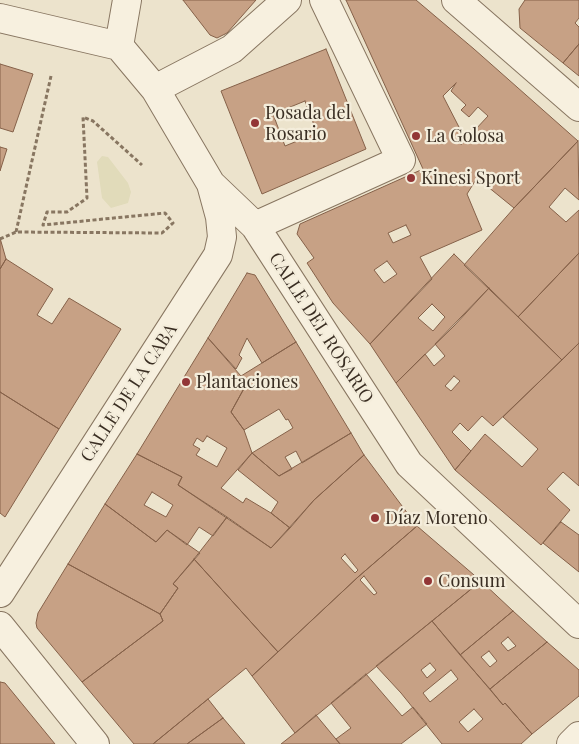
<!DOCTYPE html>
<html>
<head>
<meta charset="utf-8">
<style>
	body { margin:0 }
	canvas { display:block; background:#ece3cc }
</style>
</head>
<body>
<canvas width="579" height="744"></canvas>
<script>
const context = document.querySelector('canvas').getContext('2d');
context.lineJoin = 'round';
function paint(path, color) {
  context.fillStyle = color;
  context.fill(path, 'evenodd');
}
function poly(rows) {
  const path = new Path2D();
  for (const r of rows) {
    path.moveTo(r[0], r[1]);
    for (let i = 2; i < r.length; i += 2) path.lineTo(r[i], r[i + 1]);
  }
  return path;
}
function stroke(path, color, width, dash) {
  context.strokeStyle = color;
  context.lineWidth = width;
  context.lineCap = dash ? 'butt' : 'round';
  context.setLineDash(dash || []);
  context.stroke(path);
}
function label(font, color, halo, rows, align = 'center') {
  context.font = font + ' "Playfair Display",serif';
  context.lineWidth = 4.5;
  context.setLineDash([]);
  context.textBaseline = 'middle';
  context.strokeStyle = halo;
  context.fillStyle = color;
  for (const [text, x, y, turn = 0] of rows) {
    context.save();
    context.translate(x, y);
    context.rotate((+turn || 0) * Math.PI / 180);
    context.textAlign = isNaN(turn) ? turn : align;
    if (halo) context.strokeText(text, 0, 0);
    context.fillText(text, 0, 0);
    context.restore();
  }
}
const farmland = poly([
	[102,156,108,157,128,183,131,192,128,203,111,208,102,198,97,162]
]);
const building = poly([
	[183,0,256,0,227,33,217,38,210,35,183,0],
	[346,0,416,0,474,49,578,141,514,208,477,178,467,194,482,230,420,257,432,279,370,344,333,303,307,263,314,258,297,234,300,224,423,169,346,0],
	[456,83,451,91,466,105,461,110,469,117,478,107,488,116,461,145,460,129,443,96,456,83],
	[406,225,411,235,393,243,388,233,406,225],
	[387,261,397,274,384,283,374,270,387,261],
	[525,0,579,0,579,18,575,23,579,27,579,44,563,63,520,28,519,9,525,0],
	[579,44,579,76,563,63,579,44],
	[326,49,366,149,262,194,221,91,326,49],
	[305,101,317,133,285,146,273,114,305,101],
	[0,64,33,74,13,132,0,128,0,64],
	[578,141,579,200,565,188,549,207,566,222,579,210,579,253,518,317,464,265,514,208,578,141],
	[0,147,7,149,0,171,0,147],
	[0,238,6,259,0,269,0,238],
	[579,253,579,343,562,360,518,317,579,253],
	[454,254,489,288,454,326,396,383,370,344,454,254],
	[432,304,445,317,433,331,418,318,432,304],
	[6,259,53,289,37,315,52,324,69,298,121,329,59,429,0,392,0,269,6,259],
	[247,273,255,275,296,342,262,363,247,338,239,355,242,358,236,369,208,338,247,273],
	[489,288,562,360,493,426,482,416,468,431,460,423,452,432,471,451,455,470,396,383,425,354,434,366,445,356,435,344,489,288],
	[454,376,460,381,451,391,445,386,454,376],
	[208,338,247,383,231,412,244,430,252,453,221,488,243,503,246,498,271,513,290,528,271,548,178,485,182,477,137,454,208,338],
	[207,436,227,448,217,467,196,455,200,449,193,445,197,438,203,442,207,436],
	[296,342,351,433,302,463,296,451,285,457,292,469,279,476,252,453,293,428,288,419,286,420,279,409,244,430,231,412,247,383,241,376,296,342],
	[579,343,579,486,563,472,547,489,570,510,541,545,455,470,485,434,522,467,538,449,503,417,579,343],
	[0,392,59,429,5,517,0,513,0,392],
	[351,433,364,455,314,500,290,528,271,513,278,502,238,470,252,453,279,476,351,433],
	[137,454,182,477,178,485,227,517,213,536,199,527,187,545,167,530,156,542,105,504,137,454],
	[152,492,173,505,166,517,144,505,152,492],
	[364,455,417,526,358,577,278,652,194,559,227,517,271,548,314,500,364,455],
	[345,554,358,570,355,573,341,558,345,554],
	[105,504,156,542,167,530,200,553,173,584,178,588,160,614,68,564,105,504],
	[561,522,579,535,579,572,543,543,561,522],
	[417,526,481,581,295,733,252,676,358,577,417,526],
	[364,576,377,593,374,595,360,580,364,576],
	[194,559,278,652,252,676,246,668,153,744,134,744,82,682,163,621,160,614,178,588,173,584,194,559],
	[68,564,160,614,163,621,82,682,37,628,36,623,38,613,68,564],
	[481,581,513,611,460,655,432,621,481,581],
	[513,611,547,642,490,689,460,655,513,611],
	[508,637,516,646,508,651,501,643,508,637],
	[489,651,497,661,490,667,481,657,489,651],
	[432,621,503,705,505,703,532,734,521,744,442,744,401,693,376,666,432,621],
	[430,663,436,670,427,678,421,670,430,663],
	[451,670,458,679,430,702,423,693,451,670],
	[474,709,483,719,468,732,459,722,474,709],
	[547,642,579,670,579,696,532,734,505,703,503,705,490,689,547,642],
	[366,674,402,716,413,707,427,724,401,744,340,744,336,739,351,728,331,703,366,674],
	[0,682,5,683,55,744,0,744,0,682],
	[208,699,223,718,187,744,153,744,208,699],
	[316,715,340,744,281,744,295,733,316,715],
	[223,718,245,744,187,744,223,718]
]);
const path = poly([
	[16,232,51,76],
	[0,239,16,232,162,233,173,223,165,213,43,225,47,212,67,212,87,198,83,117,93,121,142,165]
]);
const minor = poly([
	[127,0,119,46,155,89,211,184,255,226,409,464,579,624],
	[456,0,579,107],
	[0,18,119,46],
	[155,89,232,49,287,0],
	[255,226,401,160,324,0],
	[0,593,218,255,222,237,220,217,211,184],
	[0,626,95,744],
	[571,744,579,736]
]);
const markers = [
	[255,123,5,"#923636"],
	[416,136,5,"#923636"],
	[411,178,5,"#923636"],
	[186,382,5,"#923636"],
	[375,518,5,"#923636"],
	[428,581,5,"#923636"]
];
const poiNames = [
	["Posada del",265,113],
	["Rosario",265,134],
	["La Golosa",426,136],
	["Kinesi Sport",421,178],
	["Plantaciones",196,382],
	["Díaz Moreno",385,518],
	["Consum",438,581]
];
const streetNames = [
	["CALLE DEL ROSARIO",321,328,57],
	["CALLE DE LA CABA",129,393,-57]
];
paint(farmland, '#e1dbba');
paint(building, '#c7a185');
stroke(building, '#856149', 1);
stroke(minor, '#887661', 30);
stroke(path, '#887661', 3, [4, 2.5]);
stroke(minor, '#f7f0df', 28);
for (const [x, y, r, color] of markers) {
  const dot = new Path2D();
  dot.arc(x, y, r, 0, 2 * Math.PI);
  context.fillStyle = color;
  context.fill(dot);
  stroke(dot, '#f4eddb', 2);
}
label('18px', '#3a2e23', '#f4eddb', poiNames, 'left');
label('18px', '#3a2e23', '#f4eddb', streetNames);
</script>
</body>
</html>
